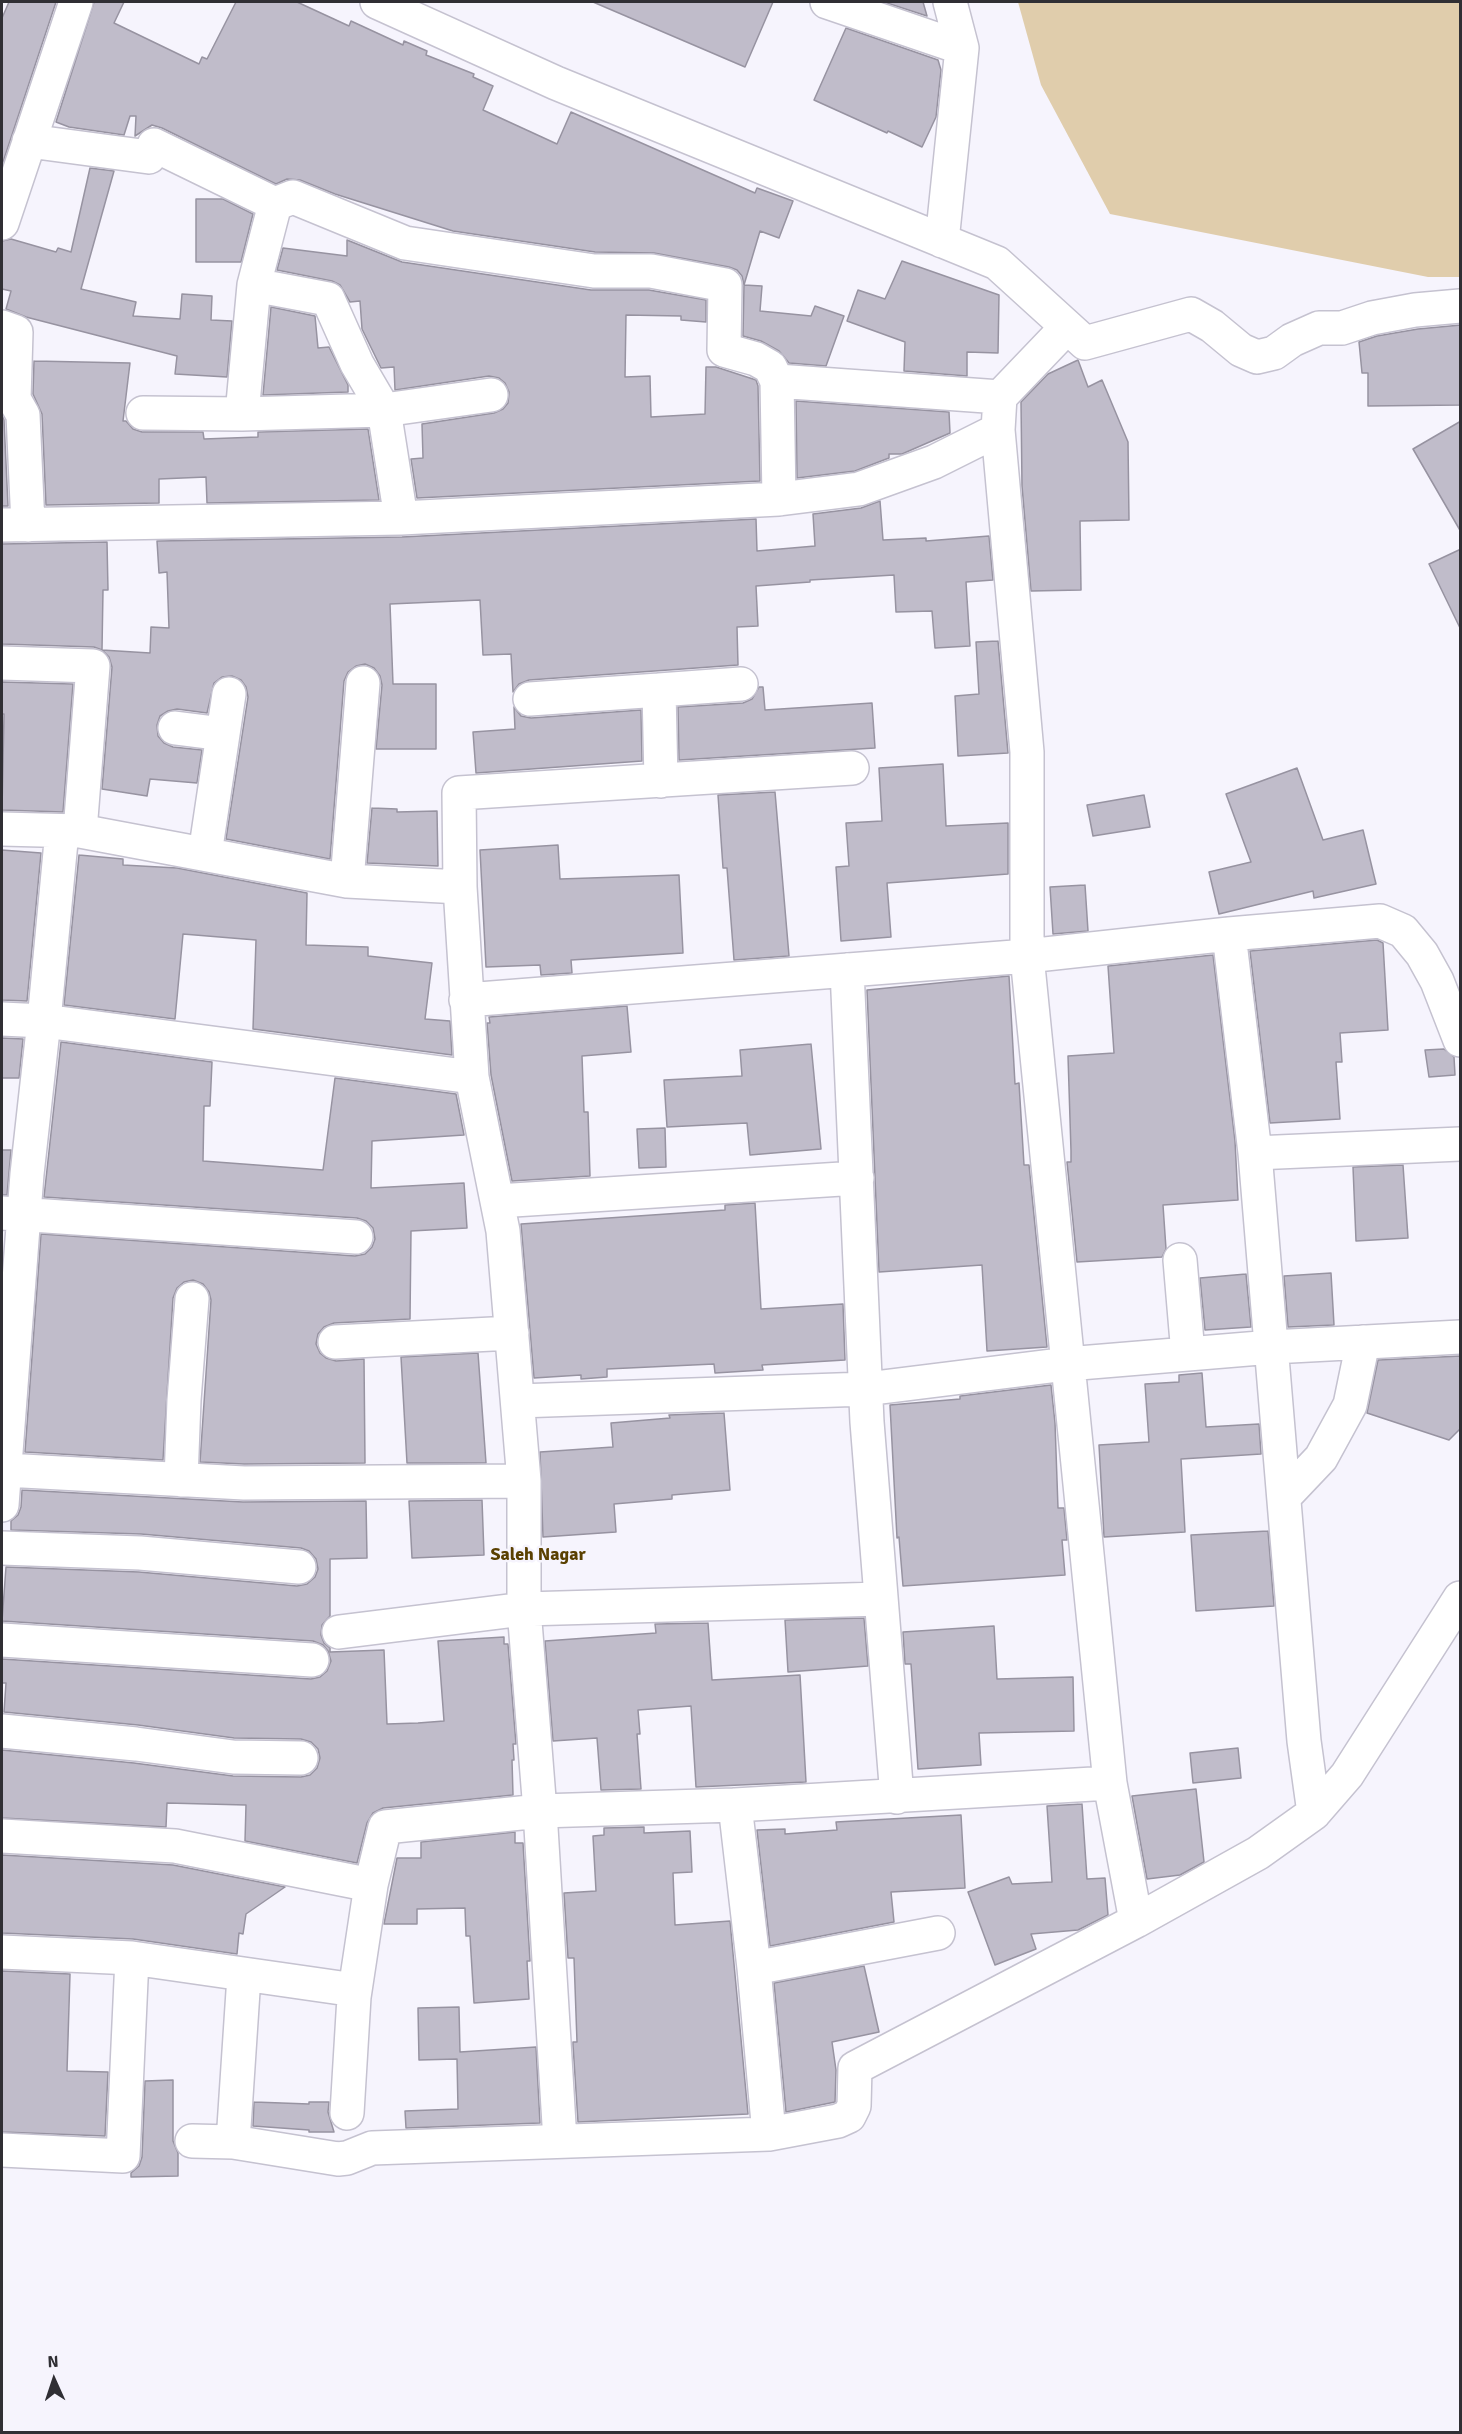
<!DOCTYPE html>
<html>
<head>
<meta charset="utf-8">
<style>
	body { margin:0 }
	#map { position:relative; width:1462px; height:2434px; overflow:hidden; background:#f6f4fd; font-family:Signika,sans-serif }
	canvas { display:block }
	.frame { position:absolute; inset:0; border:3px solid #302f34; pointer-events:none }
	.north { position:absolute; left:24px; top:2350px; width:60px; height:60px; -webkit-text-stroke:4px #f6f4fd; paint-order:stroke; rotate:357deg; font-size:16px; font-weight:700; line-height:24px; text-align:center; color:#302f34 }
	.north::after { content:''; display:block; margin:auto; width:21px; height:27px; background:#302f34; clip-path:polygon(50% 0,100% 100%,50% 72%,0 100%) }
</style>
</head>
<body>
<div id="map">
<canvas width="1462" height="2434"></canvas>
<div class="frame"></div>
<div class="north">N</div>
</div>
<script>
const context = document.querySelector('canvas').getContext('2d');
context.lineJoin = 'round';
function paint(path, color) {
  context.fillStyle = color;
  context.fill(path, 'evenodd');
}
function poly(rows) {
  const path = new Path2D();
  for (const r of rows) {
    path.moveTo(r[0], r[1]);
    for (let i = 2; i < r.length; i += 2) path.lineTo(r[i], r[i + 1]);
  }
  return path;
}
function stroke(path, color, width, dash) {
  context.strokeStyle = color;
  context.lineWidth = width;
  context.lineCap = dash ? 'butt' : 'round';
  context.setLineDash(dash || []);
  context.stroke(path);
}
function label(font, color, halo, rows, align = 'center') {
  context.font = font + ' Signika,sans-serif';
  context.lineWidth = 5;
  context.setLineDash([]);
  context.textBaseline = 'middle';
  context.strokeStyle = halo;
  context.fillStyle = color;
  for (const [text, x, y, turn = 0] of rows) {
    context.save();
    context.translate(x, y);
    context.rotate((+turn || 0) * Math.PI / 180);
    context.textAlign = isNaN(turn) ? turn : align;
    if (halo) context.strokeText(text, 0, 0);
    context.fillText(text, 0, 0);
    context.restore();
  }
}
const green = poly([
	[1018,2,1460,2,1460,277,1428,277,1110,214,1041,85]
]);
const building = poly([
	[9,2,56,2,2,165,2,18,9,2],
	[94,2,124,2,114,23,199,64,202,57,207,59,236,2,297,2,349,26,351,21,403,45,404,41,427,51,426,55,474,74,473,77,493,86,483,110,557,144,571,112,755,193,757,188,793,201,779,238,760,231,744,285,762,286,760,311,811,316,815,306,844,316,826,366,789,363,779,351,761,341,743,336,744,285,742,276,737,270,729,267,654,253,595,252,453,231,335,194,300,180,287,179,276,184,162,128,152,125,135,136,136,116,130,116,124,135,69,127,56,122,94,2],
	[593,2,773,2,745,67,593,2],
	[884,2,923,2,927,16,884,2],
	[846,28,938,60,941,70,936,117,922,147,888,131,887,133,814,100,846,28],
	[90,168,114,171,81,289,136,302,133,316,180,319,182,294,212,296,211,320,232,321,227,377,175,374,177,356,26,317,6,309,11,291,2,289,2,241,11,239,56,252,58,248,71,252,90,168],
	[196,199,223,199,253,214,241,262,196,262,196,199],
	[347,240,402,262,591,290,649,290,706,300,706,322,681,320,681,316,626,315,625,377,650,376,651,417,705,414,706,367,716,367,756,380,758,386,760,481,417,498,411,459,423,458,422,424,494,413,503,409,508,403,509,392,505,383,499,378,489,376,395,390,394,367,381,368,362,329,360,301,350,302,340,285,332,281,277,270,283,248,347,256,347,240],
	[902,261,999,295,998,353,967,352,967,376,904,371,905,342,847,321,858,290,885,299,902,261],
	[271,307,315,316,318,348,329,347,348,385,348,392,263,395,271,307],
	[1461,325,1461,405,1368,406,1368,373,1362,373,1359,342,1377,336,1418,329,1461,325],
	[1078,360,1088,387,1102,380,1128,442,1129,520,1080,521,1081,590,1031,591,1022,486,1021,402,1048,374,1078,360],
	[34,361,130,363,123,421,126,421,133,429,142,432,203,432,204,439,258,437,258,432,368,429,379,500,207,503,206,477,159,479,159,503,46,505,42,414,33,394,34,361],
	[796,401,949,412,950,433,902,454,889,454,889,458,855,471,797,478,796,401],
	[2,415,4,420,8,506,2,506,2,415],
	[1461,421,1461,532,1413,449,1461,421],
	[880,501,883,540,926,538,926,541,989,536,993,580,966,582,970,646,935,648,932,611,896,612,894,575,810,580,810,582,756,586,758,626,737,627,738,665,529,680,519,684,513,692,511,654,483,655,480,600,390,604,393,684,436,684,436,749,376,749,382,685,380,676,374,668,365,664,356,666,348,672,344,681,330,859,226,839,248,697,246,687,241,680,232,676,222,677,214,683,207,713,177,709,168,711,160,716,157,725,158,736,164,743,173,747,202,750,197,783,150,779,147,796,102,789,112,667,109,657,102,650,150,653,151,627,169,628,167,572,159,573,157,541,402,537,756,519,757,551,815,546,813,514,861,508,880,501],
	[107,542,108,590,103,590,102,650,94,647,2,644,2,544,107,542],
	[1461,549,1461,630,1429,564,1461,549],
	[998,641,1008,753,958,756,955,696,979,694,976,642,998,641],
	[2,682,73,684,63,812,2,810,4,714,2,714,2,682],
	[759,687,763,687,765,710,872,703,875,748,679,760,678,707,743,703,752,699,759,687],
	[514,707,521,716,531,718,641,710,642,761,476,773,473,732,515,729,514,707],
	[943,764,946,826,1008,823,1008,874,887,883,891,937,841,941,836,867,849,866,846,823,882,821,879,768,943,764],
	[1297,768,1323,840,1363,830,1376,884,1314,898,1313,891,1219,914,1209,872,1251,862,1226,794,1297,768],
	[775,792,789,956,734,960,727,868,723,868,718,795,775,792],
	[1144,795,1150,827,1093,836,1087,805,1144,795],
	[372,808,397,809,397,812,437,811,438,866,367,863,372,808],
	[558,845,560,879,679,875,683,953,571,960,572,973,541,975,540,965,486,967,480,850,558,845],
	[2,850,41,853,27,1001,2,1000,2,850],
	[79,855,123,859,123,865,177,868,307,893,306,945,368,947,368,956,432,963,425,1019,450,1021,452,1055,253,1029,256,940,183,934,175,1019,64,1005,79,855],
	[1085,885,1088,931,1053,934,1050,887,1085,885],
	[1377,940,1383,943,1388,1030,1340,1033,1342,1062,1336,1062,1340,1119,1270,1123,1250,951,1377,940],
	[1213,955,1235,1141,1238,1200,1163,1205,1166,1249,1162,1257,1077,1262,1067,1162,1071,1162,1071,1151,1068,1056,1114,1053,1108,966,1213,955],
	[1009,976,1015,1084,1019,1083,1024,1165,1029,1165,1047,1347,987,1351,982,1265,879,1272,867,990,1009,976],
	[627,1006,631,1052,582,1056,584,1112,588,1112,590,1176,512,1181,491,1075,487,1023,490,1023,489,1017,627,1006],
	[2,1038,23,1039,19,1078,2,1078,2,1038],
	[61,1042,212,1062,210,1106,204,1106,203,1161,323,1170,335,1078,456,1094,464,1135,372,1141,371,1188,464,1183,467,1228,411,1231,410,1319,334,1323,324,1327,318,1334,316,1344,320,1353,326,1358,336,1361,364,1359,365,1463,244,1464,200,1462,211,1300,209,1292,203,1284,193,1280,184,1282,177,1288,173,1298,163,1460,25,1452,41,1234,355,1256,365,1254,372,1247,375,1239,373,1228,366,1221,357,1218,44,1197,61,1042],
	[811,1044,821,1149,750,1155,747,1123,667,1127,664,1080,742,1076,740,1050,811,1044],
	[1444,1049,1454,1057,1455,1075,1429,1077,1425,1050,1444,1049],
	[665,1128,666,1167,639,1168,637,1129,665,1128],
	[2,1150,11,1150,7,1195,2,1195,2,1150],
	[1403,1165,1408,1238,1356,1241,1353,1167,1403,1165],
	[755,1203,761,1309,843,1304,845,1360,762,1365,763,1370,715,1373,714,1364,607,1369,607,1377,581,1379,581,1375,534,1378,521,1224,725,1210,725,1205,755,1203],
	[1331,1273,1334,1325,1288,1327,1284,1276,1331,1273],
	[1246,1274,1251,1327,1205,1330,1200,1278,1246,1274],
	[478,1353,486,1463,407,1463,401,1357,478,1353],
	[1461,1356,1461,1428,1449,1440,1367,1413,1378,1360,1461,1356],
	[1202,1373,1206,1427,1259,1424,1261,1454,1181,1459,1185,1532,1104,1537,1099,1445,1149,1442,1145,1384,1179,1382,1179,1375,1202,1373],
	[1051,1385,1055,1423,1058,1508,1064,1508,1067,1540,1062,1540,1065,1575,903,1586,899,1537,897,1538,890,1405,960,1399,960,1396,1051,1385],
	[724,1413,730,1490,672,1495,672,1499,614,1504,616,1532,543,1537,540,1452,613,1447,611,1423,670,1418,669,1415,724,1413],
	[22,1490,243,1502,366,1501,367,1558,330,1559,330,1616,322,1625,321,1635,324,1643,330,1648,330,1652,384,1650,387,1724,418,1723,444,1721,438,1641,504,1637,504,1644,508,1644,516,1744,513,1744,514,1760,512,1760,513,1795,383,1808,373,1813,367,1823,357,1863,245,1841,246,1805,167,1803,166,1827,2,1818,2,1750,134,1763,233,1776,301,1777,310,1775,317,1768,320,1758,318,1749,311,1742,301,1739,234,1738,138,1725,4,1712,6,1683,2,1683,2,1659,311,1679,320,1677,327,1671,331,1661,328,1651,323,1645,313,1641,2,1621,6,1567,139,1572,297,1586,307,1584,315,1577,318,1569,316,1559,309,1551,301,1548,141,1534,11,1530,11,1521,18,1515,21,1507,22,1490],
	[482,1500,484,1555,412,1558,409,1501,482,1500],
	[1268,1531,1274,1606,1196,1611,1191,1535,1268,1531],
	[864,1618,868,1666,788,1672,785,1620,864,1618],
	[708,1623,712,1680,800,1675,806,1782,696,1787,691,1706,638,1710,640,1734,637,1734,641,1789,601,1790,597,1738,553,1741,545,1641,656,1633,655,1624,708,1623],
	[994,1626,997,1679,1073,1677,1074,1731,979,1733,981,1765,918,1769,911,1664,905,1664,903,1632,994,1626],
	[1238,1748,1241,1778,1193,1783,1190,1753,1238,1748],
	[1196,1789,1204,1862,1180,1875,1147,1879,1132,1796,1196,1789],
	[1082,1804,1087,1879,1105,1878,1108,1915,1078,1930,1031,1934,1036,1949,995,1965,968,1892,1009,1877,1012,1884,1052,1882,1047,1806,1082,1804],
	[961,1815,965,1888,891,1892,894,1922,770,1946,757,1830,785,1829,785,1834,837,1830,836,1822,961,1815],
	[644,1827,644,1833,690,1831,692,1872,673,1873,675,1925,730,1921,748,2114,578,2122,573,2045,573,2042,577,2042,574,1958,568,1958,564,1893,596,1891,593,1836,604,1835,604,1828,644,1827],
	[515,1832,515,1843,523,1843,530,1961,527,1961,529,1999,474,2003,470,1936,466,1936,465,1908,417,1909,417,1924,384,1924,397,1858,421,1858,421,1842,515,1832],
	[2,1855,173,1865,285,1887,246,1914,243,1934,239,1933,237,1954,133,1939,2,1933,2,1855],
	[864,1966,879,2032,832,2042,836,2070,835,2102,786,2112,774,1983,864,1966],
	[2,1971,70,1974,67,2071,108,2072,105,2136,2,2132,2,1971],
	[459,2007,460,2052,536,2047,540,2123,406,2128,405,2111,458,2109,457,2059,419,2060,418,2008,459,2007],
	[173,2080,173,2141,178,2153,178,2176,131,2177,131,2173,139,2166,142,2157,145,2081,173,2080],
	[254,2102,309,2104,309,2102,329,2102,328,2112,334,2132,309,2132,309,2130,253,2126,254,2102]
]);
const minor = poly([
	[377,2,556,83,997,263,1085,343,1191,314,1212,326,1241,350,1257,357,1274,353,1292,340,1319,328,1342,328,1372,318,1415,310,1460,306],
	[827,2,962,48],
	[29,141,149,157,154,145,275,204,254,285,242,414,143,413],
	[275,204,293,197,405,243,594,271,651,271,725,285,724,350,756,359,770,367,777,381],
	[2,223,76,2],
	[942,241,962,48,950,2],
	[2,327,16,332,14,399,23,415,28,525],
	[1067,327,1000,397,998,430,1027,752,1027,956,1110,1783],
	[242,414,384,410,357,364,328,299,254,285],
	[779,499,777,381,1000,397],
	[401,518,384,410,491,395],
	[2,525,401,518,779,499,859,489,934,462,998,430],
	[2,663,93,666,80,831],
	[659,690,741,684],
	[530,699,659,690,661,781],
	[175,728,223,734],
	[2,829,80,831,347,881,460,887],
	[205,854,229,694],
	[347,881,363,683],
	[847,970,867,1422,897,1797],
	[466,1000,1027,956,1229,934,1380,921,1403,931,1422,954,1437,981,1460,1040],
	[2,1019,44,1021,472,1077],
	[1255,1153,1460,1144],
	[498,1201,857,1178],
	[2,1213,356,1237],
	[1180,1260,1188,1354],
	[335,1342,512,1333],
	[518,1401,866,1389,1067,1364,1272,1347,1460,1337],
	[5,1470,244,1483,524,1481],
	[181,1480,184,1400,192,1299],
	[1284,1497,1321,1458,1350,1405,1363,1342],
	[2,1505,27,1174,44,1021,62,831],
	[2,1548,140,1553,299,1567],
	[339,1632,524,1609,881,1599],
	[2,1640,312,1660],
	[2,1731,136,1744,233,1757,301,1758],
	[735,1805,754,1968,769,2134],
	[1314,1813,1347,1775,1460,1598],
	[2,1836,175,1846,371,1885,385,1827,540,1811,735,1805,1110,1783,1136,1921],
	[2,1952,132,1958,123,2156,2,2150],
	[132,1958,355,1990],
	[754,1968,938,1933],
	[347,2113,354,1997,371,1885],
	[192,2141,233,2142,338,2159,347,2158,372,2148,769,2134,838,2121,849,2116,854,2106,855,2068,1136,1921,1258,1853,1314,1813,1304,1741,1255,1153,1229,934],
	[560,2141,540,1811,524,1609,524,1481,503,1231,472,1077,460,887,459,793,852,768],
	[233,2142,244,1976]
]);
const neighbourhoodNames = [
	["Saleh Nagar",538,1555]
];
paint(green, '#e0cdac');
paint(building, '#c0bcca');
stroke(building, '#9793a1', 1.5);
stroke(minor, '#c5c2d0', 36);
stroke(minor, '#fff', 33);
label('bold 18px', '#5a4001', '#f6f4fd', neighbourhoodNames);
</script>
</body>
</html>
